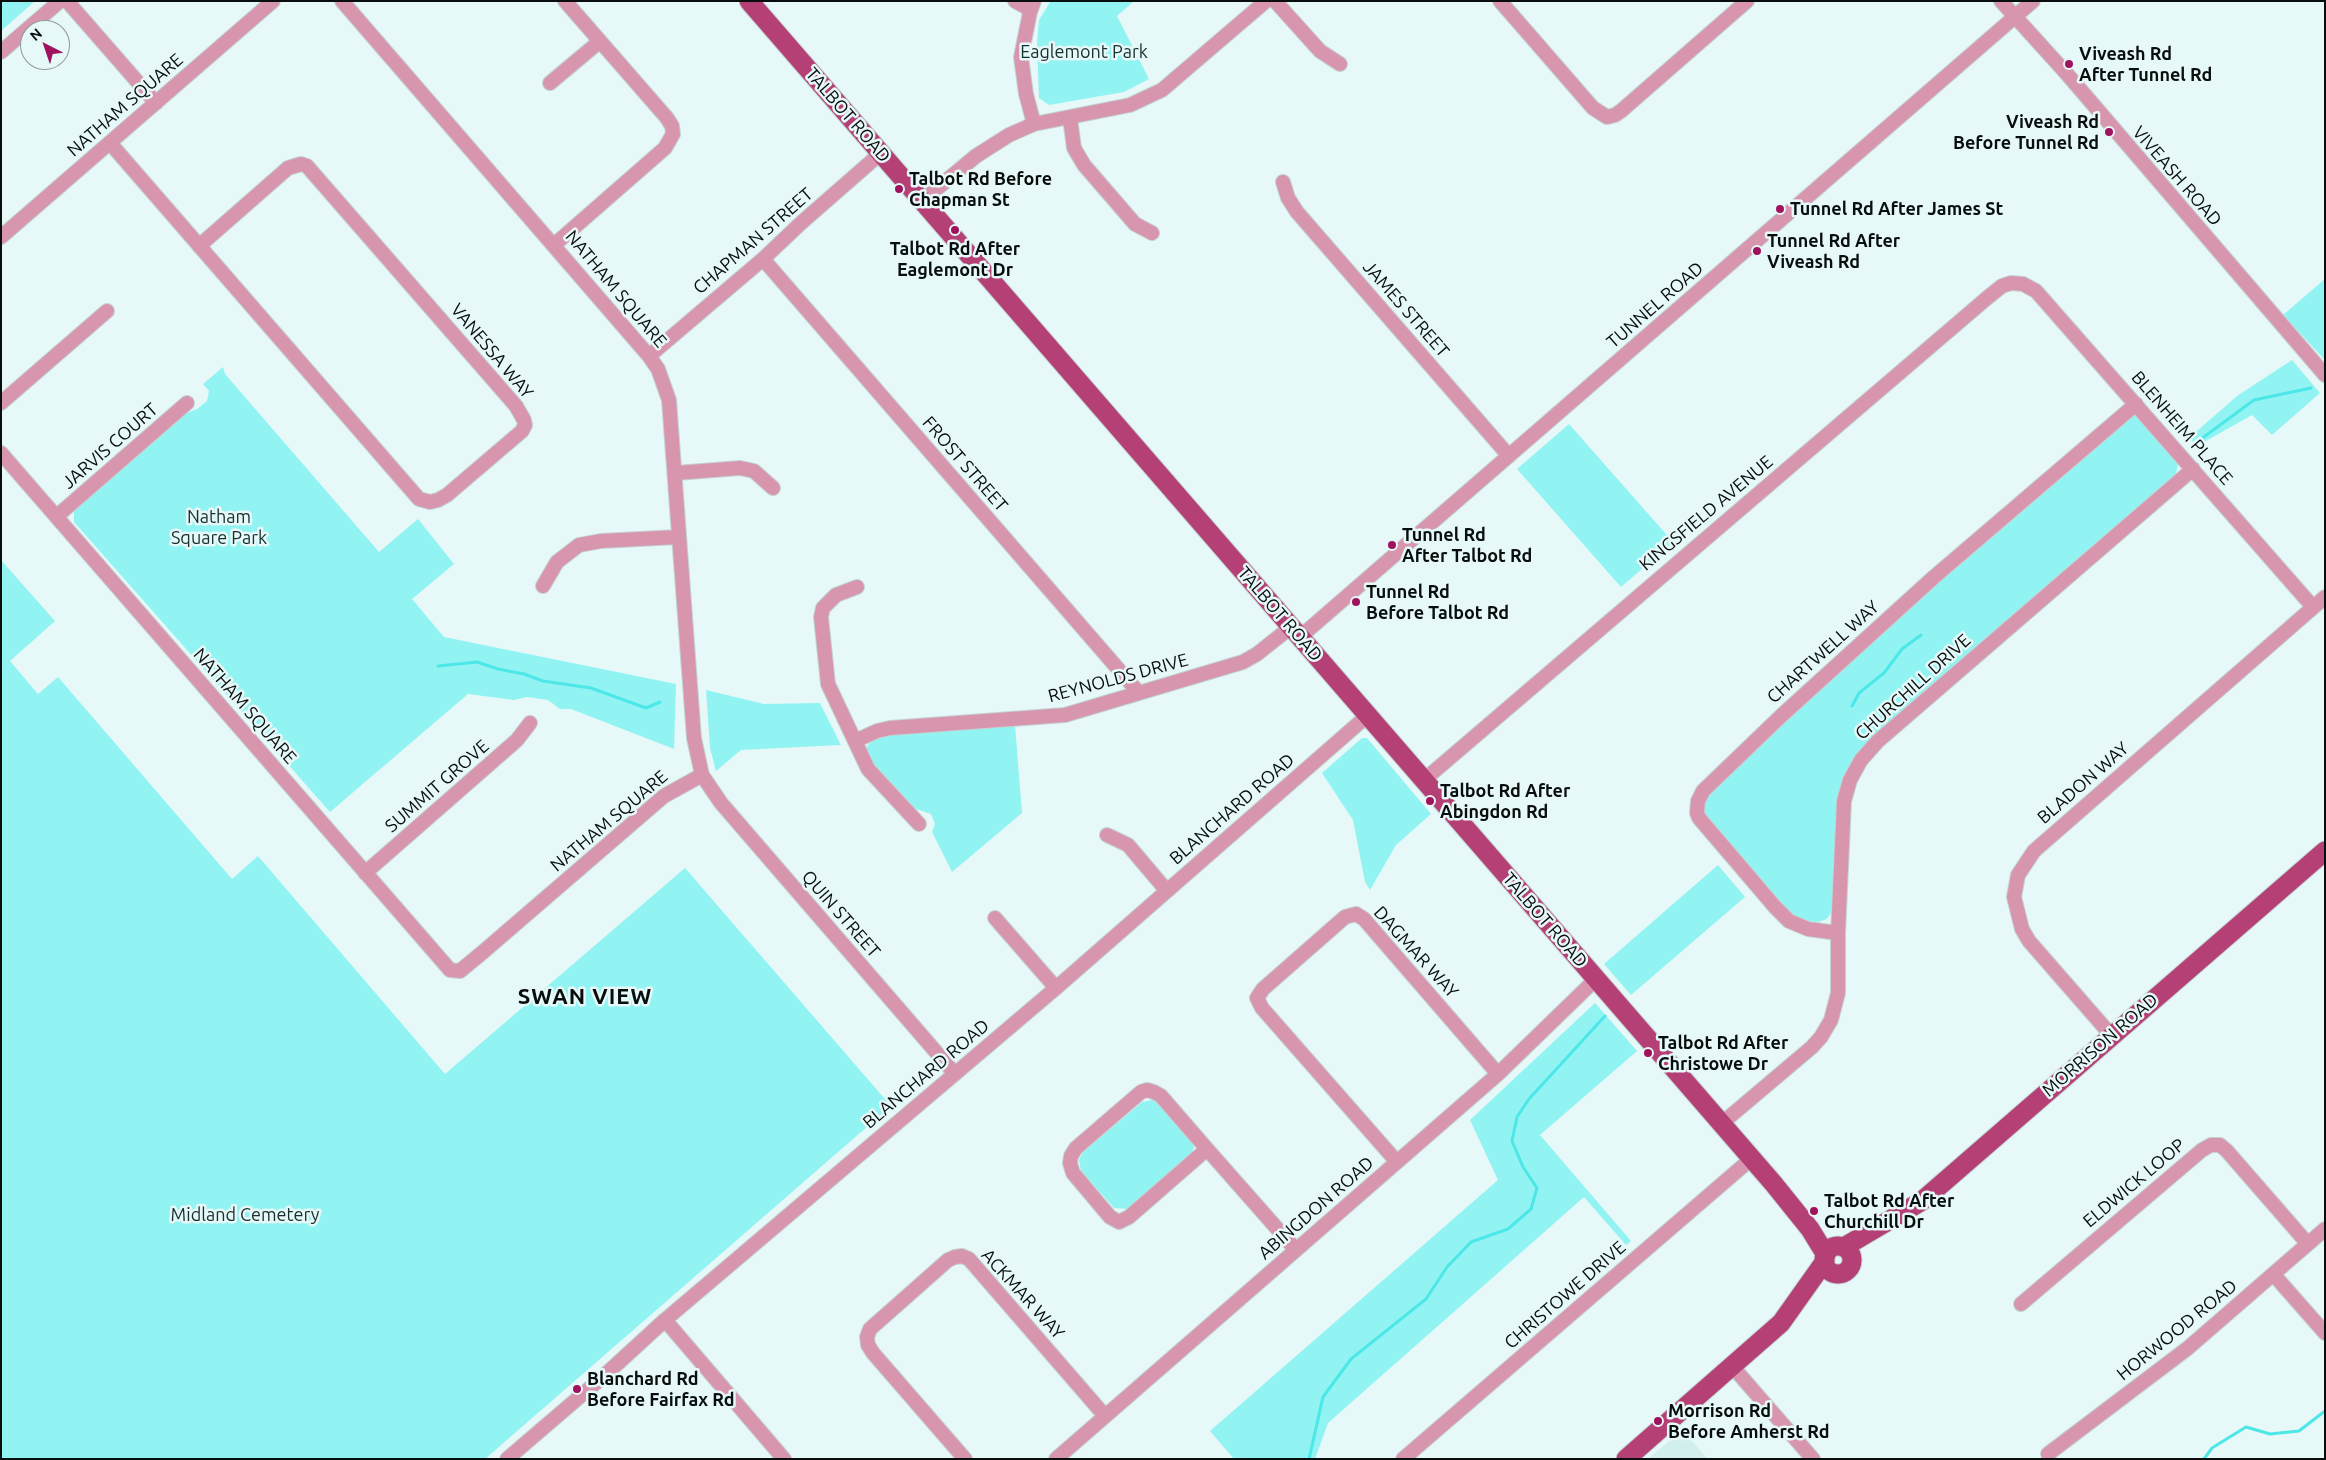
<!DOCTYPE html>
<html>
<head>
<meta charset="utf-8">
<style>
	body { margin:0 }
	#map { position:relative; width:2326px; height:1460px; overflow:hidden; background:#e7f8f8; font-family:Ubuntu,sans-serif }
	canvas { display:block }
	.frame { position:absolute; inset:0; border:2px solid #080e0e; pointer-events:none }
	.north { position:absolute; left:20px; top:20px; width:50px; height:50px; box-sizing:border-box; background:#e7f8f8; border:1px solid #8e9a9a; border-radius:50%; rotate:319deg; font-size:14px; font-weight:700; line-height:20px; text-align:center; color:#080e0e }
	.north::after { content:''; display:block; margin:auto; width:18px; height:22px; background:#9f125d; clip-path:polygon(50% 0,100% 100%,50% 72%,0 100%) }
</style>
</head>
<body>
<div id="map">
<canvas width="2326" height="1460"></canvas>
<div class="frame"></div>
<div class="north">N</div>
</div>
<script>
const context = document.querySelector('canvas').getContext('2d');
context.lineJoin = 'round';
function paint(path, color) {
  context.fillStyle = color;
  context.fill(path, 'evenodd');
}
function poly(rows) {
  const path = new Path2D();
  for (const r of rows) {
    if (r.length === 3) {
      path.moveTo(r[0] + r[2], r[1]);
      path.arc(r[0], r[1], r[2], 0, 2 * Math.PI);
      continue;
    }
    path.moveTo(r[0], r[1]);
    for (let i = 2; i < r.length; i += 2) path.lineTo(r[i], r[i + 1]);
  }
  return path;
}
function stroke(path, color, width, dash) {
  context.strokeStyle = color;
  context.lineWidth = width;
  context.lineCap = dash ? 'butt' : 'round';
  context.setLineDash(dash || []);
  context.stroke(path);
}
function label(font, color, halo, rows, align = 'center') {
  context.font = font + ' Ubuntu,sans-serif';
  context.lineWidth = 5;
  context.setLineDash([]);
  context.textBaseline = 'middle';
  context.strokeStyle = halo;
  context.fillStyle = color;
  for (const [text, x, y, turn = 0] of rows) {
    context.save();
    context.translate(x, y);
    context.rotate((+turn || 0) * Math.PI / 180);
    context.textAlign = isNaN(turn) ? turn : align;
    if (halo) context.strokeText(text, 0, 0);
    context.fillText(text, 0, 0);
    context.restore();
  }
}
const built = poly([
	[1682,1430,1708,1459,1648,1459]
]);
const green = poly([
	[1,1,35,1,1,31],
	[1134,1,1117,16,1149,79,1124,92,1049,105,1039,98,1037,44,1039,20,1050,2],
	[2325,279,2325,360,2283,315],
	[2292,360,2320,393,2272,435,2252,415,2197,446,2189,438,2237,396],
	[223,367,225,374,379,552,418,519,454,564,412,599,444,637,676,684,674,749,571,709,560,709,548,700,527,697,514,700,468,694,330,812,74,522,74,507,177,417,197,409,207,401,209,391,203,384],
	[2132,414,2138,415,2178,464,2176,474,1848,771,1835,906,1827,919,1818,922,1805,921,1790,915,1705,816,1703,809,1706,797,1925,584],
	[1569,424,1673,542,1621,587,1517,469],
	[1,560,55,621,10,661,38,694,58,677,232,879,258,856,445,1074,685,868,891,1106,485,1459,1,1459],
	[706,690,764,704,820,703,841,745,741,750,716,771,710,748],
	[1015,725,1022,813,952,872,932,832,935,824,931,814,910,807,877,772,866,749,868,745,881,735],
	[1362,738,1367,738,1431,814,1396,845,1370,890,1365,882,1353,820,1322,773],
	[1718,865,1745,897,1631,995,1604,964],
	[1595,1003,1637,1051,1540,1135,1631,1241,1626,1245,1584,1197,1328,1423,1315,1459,1234,1459,1210,1431,1498,1180,1470,1120],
	[1152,1100,1160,1103,1193,1140,1194,1148,1189,1157,1127,1209,1114,1208,1081,1171,1079,1160,1083,1152,1142,1102]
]);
const stream = poly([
	[2197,442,2254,400,2311,388],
	[438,666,477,662,498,669,524,674,543,681,591,688,646,708,660,702],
	[1852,706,1859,693,1884,673,1902,649,1921,635],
	[1309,1459,1323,1397,1351,1359,1426,1299,1447,1267,1471,1242,1508,1229,1531,1209,1537,1188,1523,1167,1512,1141,1517,1117,1529,1099,1605,1016],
	[2204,1459,2212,1448,2246,1427,2270,1434,2299,1431,2325,1411]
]);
const minor = poly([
	[67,1,156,103],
	[342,1,649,356,658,369,669,400,694,738,702,775,721,803,955,1074],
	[1015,1,1026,7,1030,12],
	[1275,1,1320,51,1340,64],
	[1500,1,1593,108,1607,117,1615,115,1621,111,1747,1],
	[2001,1,2067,74,2325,375],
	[1,52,60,1],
	[550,83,599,42],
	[1070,118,1074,148,1084,165,1135,224,1152,233],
	[1034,124,1026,94,1021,57,1030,12,1034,1],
	[110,143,419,499,430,502,438,500,447,495,522,431,525,425,524,420,516,406,307,166,301,164,288,168,199,246],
	[1283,182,1288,198,1297,212,1509,456],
	[922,201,976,156,1009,135,1034,124,1130,105,1162,90,1266,1],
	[1,237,273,1],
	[554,245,665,148,673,134,672,126,667,118,565,1],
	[763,259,1139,693],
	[649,356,763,259,801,223,881,153],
	[1,403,107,311],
	[1,453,450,970,460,971,483,952,664,796,702,775],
	[676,473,740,468,754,471,773,488],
	[57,516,187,403],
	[543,586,557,562,579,545,601,541,678,537],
	[857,587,836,595,823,608,821,617,828,684,868,769,919,824],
	[1300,637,2033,1],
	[855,741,877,731,890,728,1065,715,1243,662,1257,654,1291,627],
	[1424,780,1987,298,2002,286,2011,283,2023,284,2036,291,2313,607],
	[1107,835,1128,845,1167,891],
	[365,873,517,740,530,723],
	[995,918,1056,988],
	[1838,933,1808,929,1789,921,1775,907,1699,818,1697,813,1698,801,1703,791,1781,716,1934,577,2136,404],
	[2111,1035,2029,941,2022,929,2014,897,2018,875,2034,851,2325,597],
	[1721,1124,1812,1047,1821,1037,1831,1020,1838,993,1838,933,1844,801,1850,780,1861,760,1878,741,2193,469],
	[1207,1149,1129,1217,1119,1222,1110,1217,1073,1173,1070,1163,1071,1156,1076,1148,1141,1092,1147,1090,1154,1092,1161,1096,1207,1149,1296,1250],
	[1397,1162,1262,1008,1257,998,1263,989,1345,917,1356,914,1364,919,1498,1074],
	[2274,1275,2325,1333],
	[2021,1304,2202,1150,2211,1145,2220,1145,2227,1151,2308,1244],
	[665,1320,784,1459],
	[1732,1366,1813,1459],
	[2048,1454,2188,1348,2325,1229],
	[507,1459,605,1375,665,1320,1056,988,1367,716],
	[965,1459,873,1353,868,1345,867,1337,870,1329,948,1260,955,1257,962,1256,969,1259,1105,1416],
	[1056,1459,1498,1074,1596,979],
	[1403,1459,1751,1159]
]);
const major = poly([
	[749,1,1773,1183,1810,1229,1826,1255],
	[1838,1260,14],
	[1844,1247,1922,1201,2325,851],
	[1626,1459,1781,1323,1825,1261]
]);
const markers = [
	[2069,64,5,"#9f125d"],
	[2109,132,5,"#9f125d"],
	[899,189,5,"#9f125d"],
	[1780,209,5,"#9f125d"],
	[955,230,5,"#9f125d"],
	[1757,251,5,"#9f125d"],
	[1392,545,5,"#9f125d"],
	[1356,602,5,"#9f125d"],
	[1430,801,5,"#9f125d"],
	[1648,1053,5,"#9f125d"],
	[1814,1211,5,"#9f125d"],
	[577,1389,5,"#9f125d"],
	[1658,1421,5,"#9f125d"]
];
const parkNames = [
	["Eaglemont Park",1084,52],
	["Natham",219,517],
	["Square Park",219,538],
	["Midland Cemetery",245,1215]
];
const poiNames = [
	["Viveash Rd",2079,54],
	["After Tunnel Rd",2079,75],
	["Viveash Rd",2099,122,"right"],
	["Before Tunnel Rd",2099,143,"right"],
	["Talbot Rd Before",909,179],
	["Chapman St",909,200],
	["Tunnel Rd After James St",1790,209],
	["Tunnel Rd After",1767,241],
	["Viveash Rd",1767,262],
	["Talbot Rd After",955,249,"center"],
	["Eaglemont Dr",955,270,"center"],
	["Tunnel Rd",1402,535],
	["After Talbot Rd",1402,556],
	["Tunnel Rd",1366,592],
	["Before Talbot Rd",1366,613],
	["Talbot Rd After",1440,791],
	["Abingdon Rd",1440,812],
	["Talbot Rd After",1658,1043],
	["Christowe Dr",1658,1064],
	["Talbot Rd After",1824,1201],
	["Churchill Dr",1824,1222],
	["Blanchard Rd",587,1379],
	["Before Fairfax Rd",587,1400],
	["Morrison Rd",1668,1411],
	["Before Amherst Rd",1668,1432]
];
const streetNames = [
	["NATHAM SQUARE",125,105,-41],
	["TALBOT ROAD",848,115,49],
	["VIVEASH ROAD",2177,176,49],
	["CHAPMAN STREET",753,241,-41],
	["NATHAM SQUARE",616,289,50],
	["TUNNEL ROAD",1655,305,-41],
	["JAMES STREET",1406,309,49],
	["VANESSA WAY",492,351,50],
	["BLENHEIM PLACE",2182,428,49],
	["JARVIS COURT",110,446,-41],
	["FROST STREET",965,464,49],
	["KINGSFIELD AVENUE",1706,513,-40],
	["TALBOT ROAD",1280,614,49],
	["CHARTWELL WAY",1823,652,-42],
	["REYNOLDS DRIVE",1118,678,-15],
	["CHURCHILL DRIVE",1913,687,-42],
	["NATHAM SQUARE",245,706,49],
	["BLADON WAY",2083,783,-41],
	["SUMMIT GROVE",437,786,-41],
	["BLANCHARD ROAD",1232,809,-41],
	["NATHAM SQUARE",609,821,-40],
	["QUIN STREET",841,914,49],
	["TALBOT ROAD",1545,920,49],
	["DAGMAR WAY",1416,952,48],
	["MORRISON ROAD",2100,1045,-41],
	["BLANCHARD ROAD",926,1074,-40],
	["ELDWICK LOOP",2134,1183,-40],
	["ABINGDON ROAD",1316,1208,-41],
	["ACKMAR WAY",1023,1294,48],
	["CHRISTOWE DRIVE",1565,1295,-41],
	["HORWOOD ROAD",2177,1330,-39]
];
const districtNames = [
	["SWAN VIEW",585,997]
];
paint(built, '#d2eeed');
paint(green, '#92f3f3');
stroke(stream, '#4de7e8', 3);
stroke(minor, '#c3d3d3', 16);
stroke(major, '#c3d3d3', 21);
stroke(minor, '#d896ae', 14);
stroke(major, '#b44075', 19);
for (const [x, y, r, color] of markers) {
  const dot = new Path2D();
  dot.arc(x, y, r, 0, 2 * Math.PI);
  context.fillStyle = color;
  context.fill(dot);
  stroke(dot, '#e7f8f8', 2);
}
label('18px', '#162f2f', '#e7f8f8', parkNames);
label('bold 18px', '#080e0e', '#e7f8f8', poiNames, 'left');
label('18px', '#080e0e', '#e7f8f8', streetNames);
context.letterSpacing = '1px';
label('bold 22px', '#080e0e', '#e7f8f8', districtNames);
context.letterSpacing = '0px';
</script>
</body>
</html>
